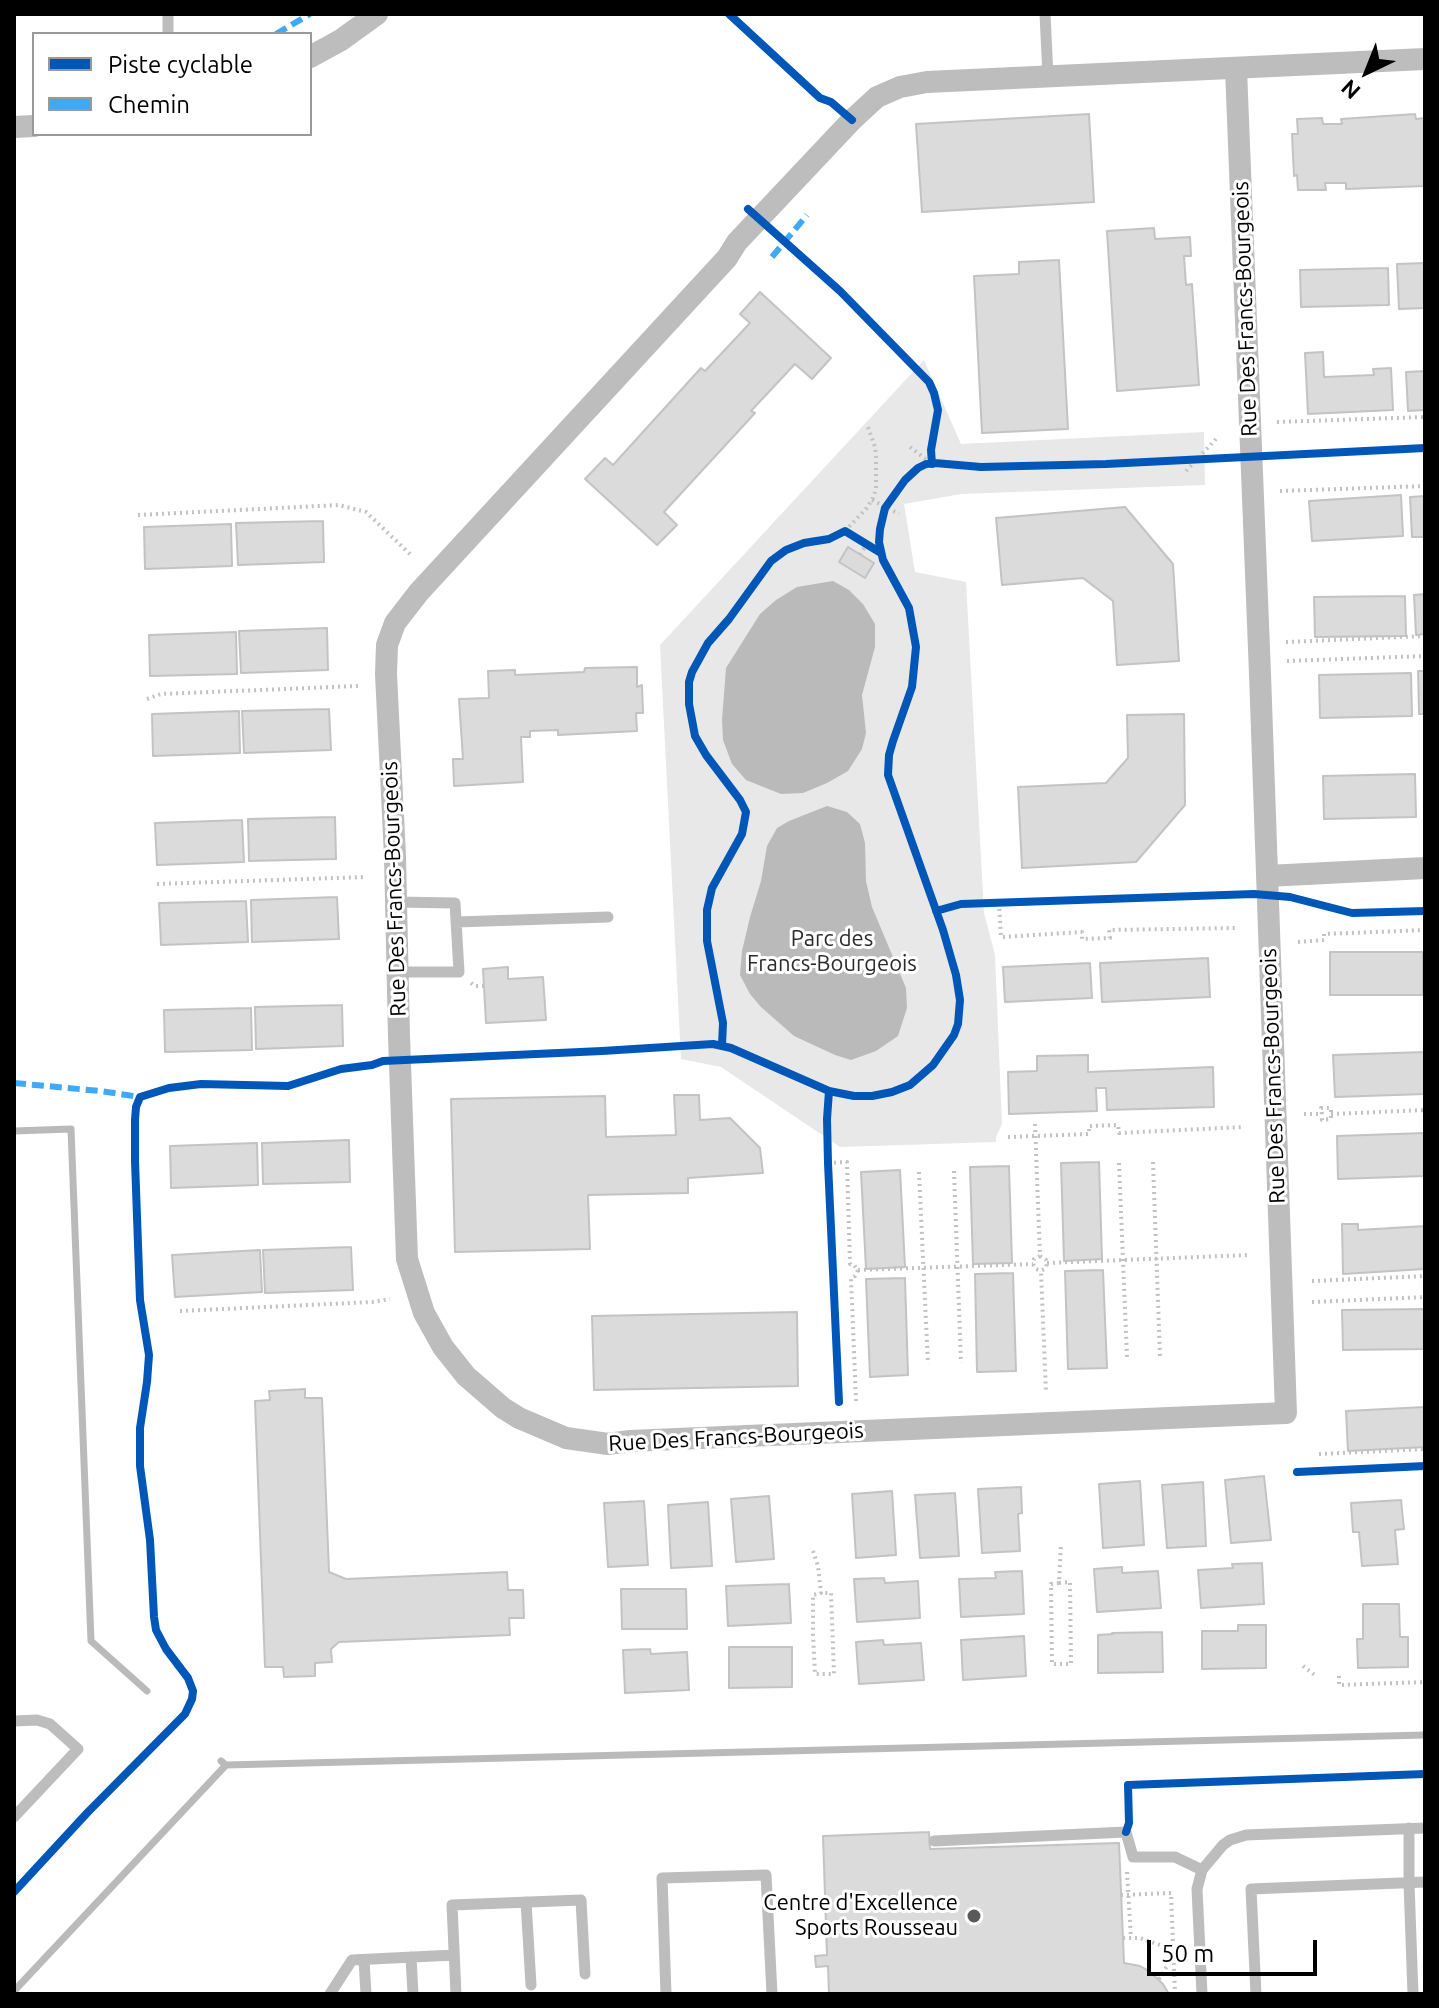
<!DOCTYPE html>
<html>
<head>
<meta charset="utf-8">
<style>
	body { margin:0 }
	#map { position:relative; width:1439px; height:2008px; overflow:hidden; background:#fff; font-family:Ubuntu,sans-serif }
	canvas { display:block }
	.frame { position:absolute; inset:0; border:16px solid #000; pointer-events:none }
	.legend { position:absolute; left:32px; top:32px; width:280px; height:104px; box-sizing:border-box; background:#fff; border:2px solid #999; margin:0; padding:10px 14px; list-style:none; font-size:24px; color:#000 }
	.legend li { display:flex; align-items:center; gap:16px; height:40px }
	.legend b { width:40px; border:2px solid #999 }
	.north { position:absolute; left:1327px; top:32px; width:80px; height:80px; -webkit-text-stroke:6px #fff; paint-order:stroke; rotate:223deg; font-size:22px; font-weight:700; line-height:32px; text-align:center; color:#000 }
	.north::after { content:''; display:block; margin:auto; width:28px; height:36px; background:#000; clip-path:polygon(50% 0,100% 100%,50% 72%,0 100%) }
	.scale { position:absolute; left:1147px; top:1940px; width:170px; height:36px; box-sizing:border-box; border:4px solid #000; border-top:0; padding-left:10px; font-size:24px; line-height:28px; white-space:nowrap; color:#000; -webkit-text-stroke:6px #fff; paint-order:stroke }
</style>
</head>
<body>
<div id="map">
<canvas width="1439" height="2008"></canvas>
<div class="frame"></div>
<ul class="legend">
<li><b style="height:10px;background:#0057b8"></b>Piste cyclable</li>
<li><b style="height:10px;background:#3fa9f5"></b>Chemin</li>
</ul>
<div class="north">N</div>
<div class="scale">50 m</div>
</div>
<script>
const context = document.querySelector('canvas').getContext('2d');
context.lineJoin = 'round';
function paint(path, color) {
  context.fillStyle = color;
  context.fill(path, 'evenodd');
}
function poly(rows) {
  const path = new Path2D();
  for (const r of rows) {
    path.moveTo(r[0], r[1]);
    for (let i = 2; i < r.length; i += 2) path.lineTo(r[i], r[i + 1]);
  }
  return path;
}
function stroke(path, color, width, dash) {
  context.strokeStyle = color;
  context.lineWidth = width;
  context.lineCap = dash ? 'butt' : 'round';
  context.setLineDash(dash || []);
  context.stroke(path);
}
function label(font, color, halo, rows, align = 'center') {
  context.font = font + ' Ubuntu,sans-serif';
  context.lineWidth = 6;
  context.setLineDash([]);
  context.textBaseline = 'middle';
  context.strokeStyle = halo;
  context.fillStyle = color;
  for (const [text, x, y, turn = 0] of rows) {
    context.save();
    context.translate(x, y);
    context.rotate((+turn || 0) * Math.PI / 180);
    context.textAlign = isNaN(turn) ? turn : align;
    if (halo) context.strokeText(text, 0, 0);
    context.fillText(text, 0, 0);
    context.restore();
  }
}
const green = poly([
	[924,360,961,444,1204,432,1205,485,961,494,904,504,915,572,966,582,984,913,995,955,1002,1124,996,1137,996,1142,840,1147,721,1067,681,1059,660,645]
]);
const water = poly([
	[833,581,849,590,863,604,875,624,875,647,862,695,866,733,862,749,848,771,827,783,803,793,781,794,746,780,732,764,723,740,722,720,726,668,760,614,776,600,797,587],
	[827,806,847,812,860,824,865,843,866,881,872,907,906,988,907,1008,898,1036,876,1051,851,1060,835,1055,794,1036,761,1007,750,994,740,975,742,951,750,917,761,881,767,846,777,828,789,821]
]);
const stream = poly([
	[14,1131,71,1129,91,1641,147,1691],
	[221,1761,226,1765,1425,1735],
	[14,1991,226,1765]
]);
const building = poly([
	[1089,114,1094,202,922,212,916,124,1089,114],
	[1415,114,1416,119,1425,118,1425,186,1346,189,1346,183,1325,183,1326,190,1298,190,1297,175,1294,176,1292,134,1298,134,1297,119,1322,118,1323,124,1342,124,1341,119,1415,114],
	[1154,228,1155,239,1190,237,1191,256,1184,256,1186,285,1192,284,1199,385,1117,391,1107,231,1154,228],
	[1059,260,1068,429,982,433,974,276,1019,274,1019,262,1059,260],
	[1425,263,1425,308,1399,309,1397,264,1425,263],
	[1388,268,1389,305,1301,307,1300,270,1388,268],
	[760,292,831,358,812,379,795,364,751,411,755,413,664,512,677,525,657,545,585,479,605,458,613,465,701,368,705,371,750,323,740,314,760,292],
	[1323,352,1324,377,1374,375,1373,369,1391,368,1393,410,1308,414,1305,353,1323,352],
	[1425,371,1425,410,1408,411,1406,372,1425,371],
	[1401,495,1403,536,1312,541,1309,501,1401,495],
	[1425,496,1425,537,1412,537,1410,497,1425,496],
	[1125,507,1173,564,1179,661,1117,665,1113,601,1083,578,1002,585,996,518,1125,507],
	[323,521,324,562,238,565,236,523,323,521],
	[231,524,232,566,145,569,144,527,231,524],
	[848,547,874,563,865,578,839,562,848,547],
	[1425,594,1425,634,1416,635,1414,595,1425,594],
	[1405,596,1406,636,1315,637,1314,597,1405,596],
	[327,628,328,670,241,673,239,631,327,628],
	[236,632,237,674,150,676,149,635,236,632],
	[637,667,637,687,642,685,643,713,636,713,637,731,558,735,558,730,530,731,530,737,521,737,523,782,454,786,453,759,463,759,459,699,489,698,488,671,515,670,515,675,584,672,585,668,637,667],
	[1418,671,1425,671,1425,714,1419,714,1418,671],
	[1411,673,1412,716,1320,718,1319,675,1411,673],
	[329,709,331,750,244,753,242,711,329,709],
	[239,711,240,753,153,756,152,714,239,711],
	[1184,714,1185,805,1136,862,1022,868,1018,787,1106,783,1128,758,1127,715,1184,714],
	[1415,774,1416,817,1324,819,1323,776,1415,774],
	[335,817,336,859,249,861,248,819,335,817],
	[242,820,244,862,157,865,155,823,242,820],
	[337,897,339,939,252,942,251,900,337,897],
	[246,901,248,942,161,945,159,903,246,901],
	[1330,952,1423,952,1423,995,1330,995,1330,952],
	[1208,958,1210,997,1102,1002,1100,963,1208,958],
	[1090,963,1092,998,1005,1002,1003,967,1090,963],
	[508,967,508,979,543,977,546,1020,486,1023,483,969,508,967],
	[342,1005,343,1046,256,1049,255,1007,342,1005],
	[251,1008,252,1050,165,1052,164,1010,251,1008],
	[1425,1052,1425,1094,1335,1097,1333,1055,1425,1052],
	[1088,1055,1088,1072,1213,1067,1214,1107,1107,1110,1106,1088,1096,1088,1097,1111,1009,1114,1008,1072,1037,1071,1037,1056,1088,1055],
	[674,1095,699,1095,700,1120,730,1118,760,1148,763,1173,688,1178,688,1193,588,1195,590,1249,455,1252,451,1099,605,1096,606,1137,676,1135,674,1095],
	[1425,1133,1425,1176,1338,1179,1337,1136,1425,1133],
	[349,1140,350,1182,263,1184,262,1143,349,1140],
	[257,1143,258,1185,171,1188,170,1146,257,1143],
	[1099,1162,1102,1259,1064,1261,1061,1163,1099,1162],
	[1009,1166,1012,1263,973,1264,970,1167,1009,1166],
	[900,1170,905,1267,866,1269,861,1172,900,1170],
	[1342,1224,1358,1224,1358,1230,1425,1226,1425,1269,1343,1274,1342,1224],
	[351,1247,353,1290,265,1293,263,1250,351,1247],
	[260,1250,262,1292,175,1297,172,1255,260,1250],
	[1103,1270,1107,1368,1068,1369,1065,1271,1103,1270],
	[1013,1273,1016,1371,977,1372,975,1274,1013,1273],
	[905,1278,908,1375,870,1377,866,1279,905,1278],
	[1425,1309,1425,1349,1343,1350,1342,1310,1425,1309],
	[797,1312,798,1386,594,1390,592,1316,797,1312],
	[305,1389,305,1398,322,1398,329,1572,346,1579,507,1572,508,1590,523,1590,524,1618,509,1618,510,1635,339,1642,331,1649,332,1662,315,1663,315,1676,284,1677,283,1667,265,1667,255,1401,270,1400,269,1391,305,1389],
	[1425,1407,1425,1447,1348,1451,1346,1411,1425,1407],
	[1264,1476,1271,1540,1231,1543,1225,1480,1264,1476],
	[1140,1481,1144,1545,1103,1548,1099,1484,1140,1481],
	[1203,1482,1206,1546,1167,1548,1162,1485,1203,1482],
	[1021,1487,1022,1513,1018,1514,1020,1551,982,1553,978,1489,1021,1487],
	[892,1491,896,1555,856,1558,852,1494,892,1491],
	[955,1493,959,1556,920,1558,915,1495,955,1493],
	[769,1496,774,1559,736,1562,731,1499,769,1496],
	[1401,1500,1404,1529,1395,1530,1398,1564,1362,1566,1359,1532,1353,1532,1351,1503,1401,1500],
	[644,1501,648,1565,608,1567,604,1503,644,1501],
	[708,1502,712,1566,671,1568,668,1505,708,1502],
	[1262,1563,1264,1604,1201,1608,1198,1570,1233,1568,1232,1564,1262,1563],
	[1122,1567,1122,1573,1158,1571,1161,1608,1097,1612,1094,1569,1122,1567],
	[1022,1571,1024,1614,961,1617,959,1579,996,1578,995,1572,1022,1571],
	[884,1578,885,1583,918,1581,920,1618,857,1622,854,1579,884,1578],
	[789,1584,791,1623,728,1626,726,1586,789,1584],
	[621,1589,686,1589,687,1629,622,1629,621,1589],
	[1363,1604,1399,1604,1400,1637,1408,1637,1408,1667,1358,1668,1357,1639,1363,1639,1363,1604],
	[1238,1625,1266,1625,1266,1668,1202,1669,1202,1631,1238,1631,1238,1625],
	[1162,1632,1163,1672,1098,1673,1098,1635,1113,1634,1112,1633,1162,1632],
	[1024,1636,1026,1676,963,1680,961,1640,1024,1636],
	[883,1640,884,1645,921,1643,924,1680,859,1684,856,1642,883,1640],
	[729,1647,792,1647,792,1687,729,1688,729,1647],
	[650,1649,651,1654,687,1652,689,1690,625,1693,623,1650,650,1649],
	[929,1832,930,1849,1119,1843,1124,1963,1140,1966,1149,1971,1163,1984,1169,1994,829,1994,828,1966,816,1967,815,1956,827,1955,823,1836,929,1832]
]);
const path = poly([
	[1277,422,1425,417],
	[910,447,932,464],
	[1186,471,1216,439],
	[1280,491,1425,486],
	[872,500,899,514],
	[138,515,339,505,366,512,412,556],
	[845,531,866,509,873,498,876,489,876,458,875,447,868,427],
	[860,555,866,545],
	[1286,642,1425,636],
	[1287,661,1425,656],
	[147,699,161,694,358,686],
	[157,884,365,877],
	[999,903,1001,937,1082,932,1082,939,1110,938,1109,930,1236,928],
	[1298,942,1324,940,1324,934,1425,930],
	[471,983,475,986,484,986],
	[946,1048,950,1051],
	[1304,1114,1322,1114,1321,1108,1331,1108,1331,1119,1322,1120,1322,1114],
	[1331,1114,1425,1110],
	[1035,1124,1040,1256,1046,1260,1047,1263,1046,1268,1041,1271,1046,1393],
	[1008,1137,1089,1134,1089,1126,1118,1125,1119,1133,1244,1127],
	[1153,1162,1160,1356],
	[828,1163,847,1162,850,1264,854,1265,858,1270,855,1276,851,1278,856,1401],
	[1119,1163,1127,1357],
	[954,1171,961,1363],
	[919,1172,928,1364],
	[1040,1256,1034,1259,1033,1264,1036,1269,1041,1271],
	[1047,1263,1249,1255],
	[858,1270,1033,1264],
	[1312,1281,1425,1276],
	[1312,1302,1425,1297],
	[180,1311,372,1302,390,1299],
	[1319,1454,1425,1449],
	[813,1551,818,1566,821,1593,813,1595,813,1635,815,1674,834,1674,831,1593,821,1593],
	[1059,1583,1070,1582,1071,1664,1052,1664,1051,1584,1059,1583,1061,1544],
	[1303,1666,1316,1676],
	[1339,1676,1339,1685,1425,1682],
	[1127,1872,1131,1938],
	[1121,1895,1171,1893,1175,1994],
	[1123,1938,1140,1938,1160,1945,1174,1955,1185,1955],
	[1159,1979,1172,1958]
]);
const lane = poly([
	[1045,14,1048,77],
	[168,34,168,14],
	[396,902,455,903,459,972,397,972],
	[456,922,608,917],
	[14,1721,37,1720,50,1724,78,1749,14,1817],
	[1409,1828,1409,1883,1413,1994],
	[934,1841,1126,1832,1133,1857,1175,1857,1202,1870],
	[526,1902,531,1985],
	[411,1957,413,1994],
	[364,1960,366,1994],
	[330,1994,352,1960,454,1955],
	[456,1994,452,1905,581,1900,585,1974],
	[666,1994,662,1878,766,1875,772,1994],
	[1202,1994,1197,1889,1202,1870,1223,1845,1230,1840,1246,1835,1425,1828],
	[1256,1994,1251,1889,1425,1882]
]);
const street = poly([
	[310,57,341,40,377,14],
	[1236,69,1260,674,1286,1413,630,1441,608,1444,566,1438,519,1418,503,1408,466,1376,443,1347,424,1313,407,1259,399,1036,395,856,386,674,387,645,395,623,419,592,727,258,737,242,852,120,877,97,900,87,927,82,1425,59],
	[14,127,34,126],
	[1267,876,1425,868]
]);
const quiet = poly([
	[276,34,310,14],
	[772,257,807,215],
	[14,1083,100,1091,140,1097]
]);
const cycleway = poly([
	[729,14,820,98,831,102,852,120],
	[748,209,840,291,929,382,934,393,938,410,931,450,932,464],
	[936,911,961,904,1254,894,1290,897,1352,913,1425,911],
	[722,1045,723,1023,707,941,707,910,712,888,742,834,746,812,740,800,706,755,695,736,689,704,689,682,692,672,708,643,729,619,771,561,786,550,804,543,829,539,845,531,881,553],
	[829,1091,827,1119,828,1163,839,1402],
	[1297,1472,1425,1466],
	[1126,1832,1129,1823,1128,1785,1425,1774],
	[14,1892,88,1812,185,1714,192,1699,193,1691,188,1678,166,1649,156,1630,154,1617,150,1540,140,1466,140,1428,147,1382,149,1355,140,1300,135,1161,135,1120,136,1107,140,1097,169,1088,201,1084,288,1086,341,1069,372,1065,383,1061,602,1051,713,1044,731,1048,829,1091,854,1096,872,1096,892,1092,910,1085,933,1065,954,1035,958,1024,960,1000,956,975,943,930,888,775,889,755,893,741,912,687,916,647,909,608,883,560,879,542,880,529,885,508,905,480,918,468,926,464,935,463,981,467,1106,464,1425,448]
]);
const markers = [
	[974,1916,8,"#595959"]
];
const streetNames = [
	["Rue Des Francs-Bourgeois",1245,309,-92],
	["Rue Des Francs-Bourgeois",394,889,-92],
	["Rue Des Francs-Bourgeois",1273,1076,-92],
	["Rue Des Francs-Bourgeois",736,1437,-3]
];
const parkNames = [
	["Parc des",832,939],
	["Francs-Bourgeois",832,964]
];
const poiNames = [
	["Centre d'Excellence",958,1903],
	["Sports Rousseau",958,1928]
];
paint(green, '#e8e8e8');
paint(water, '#bababa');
stroke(stream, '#bababa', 7);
paint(building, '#dbdbdb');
stroke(building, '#c3c3c3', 2);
stroke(path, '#c2c2c2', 4, [2, 4]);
stroke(lane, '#bdbdbd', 11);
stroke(street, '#bdbdbd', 22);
stroke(quiet, '#3fa9f5', 6, [12, 6]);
stroke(cycleway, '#0057b8', 8);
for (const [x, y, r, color] of markers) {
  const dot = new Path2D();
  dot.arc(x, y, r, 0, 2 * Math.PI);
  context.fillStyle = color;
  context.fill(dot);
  stroke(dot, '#fff', 3);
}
label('22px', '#000', '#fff', streetNames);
label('22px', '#2c2c2c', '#fff', parkNames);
label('22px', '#000', '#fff', poiNames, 'right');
</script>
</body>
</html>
